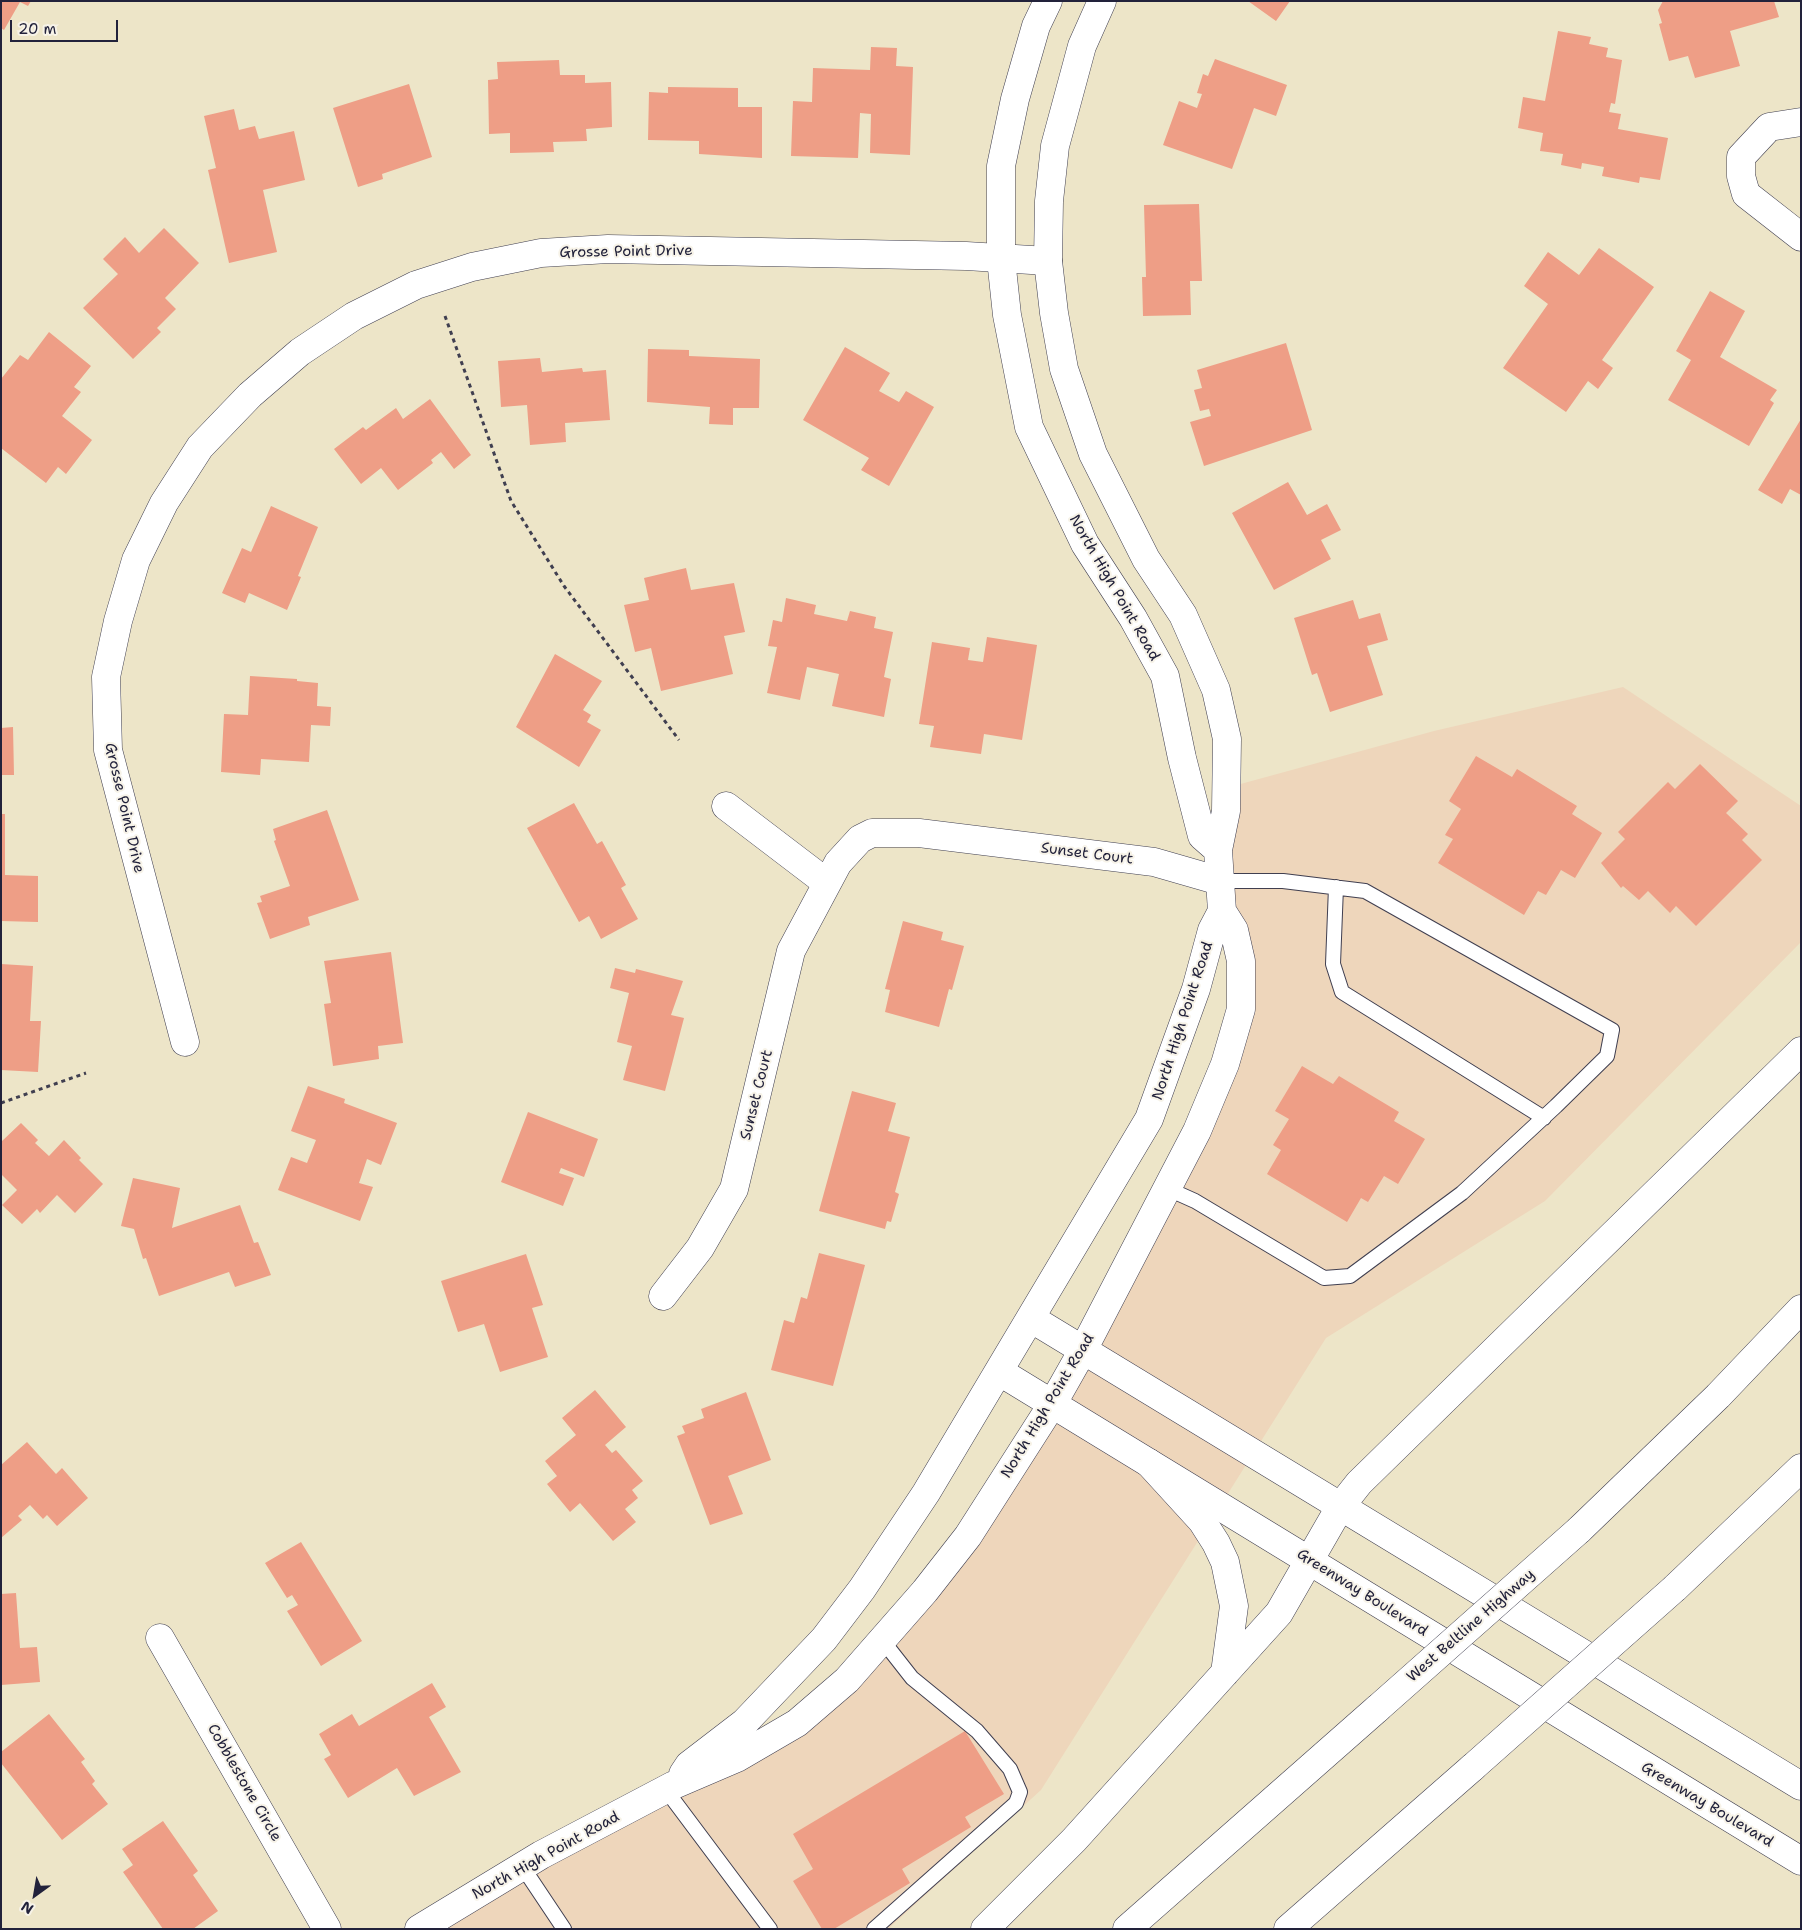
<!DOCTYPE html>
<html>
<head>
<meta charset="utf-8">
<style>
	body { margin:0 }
	#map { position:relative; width:1802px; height:1930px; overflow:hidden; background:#ede5c8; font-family:"Shantell Sans",sans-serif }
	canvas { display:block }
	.frame { position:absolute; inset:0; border:2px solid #22223b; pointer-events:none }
	.north { position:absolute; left:10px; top:1870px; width:50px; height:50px; -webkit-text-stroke:4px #f7f3e8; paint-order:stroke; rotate:212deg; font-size:14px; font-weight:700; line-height:20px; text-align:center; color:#22223b }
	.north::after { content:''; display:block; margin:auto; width:18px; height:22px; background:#22223b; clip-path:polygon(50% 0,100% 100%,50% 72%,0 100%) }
	.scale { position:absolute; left:10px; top:20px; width:108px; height:22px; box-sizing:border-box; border:2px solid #22223b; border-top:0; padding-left:6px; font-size:15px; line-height:18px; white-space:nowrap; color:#22223b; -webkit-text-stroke:4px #f7f3e8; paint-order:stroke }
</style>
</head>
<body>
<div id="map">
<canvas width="1802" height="1930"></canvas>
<div class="frame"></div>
<div class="north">N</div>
<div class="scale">20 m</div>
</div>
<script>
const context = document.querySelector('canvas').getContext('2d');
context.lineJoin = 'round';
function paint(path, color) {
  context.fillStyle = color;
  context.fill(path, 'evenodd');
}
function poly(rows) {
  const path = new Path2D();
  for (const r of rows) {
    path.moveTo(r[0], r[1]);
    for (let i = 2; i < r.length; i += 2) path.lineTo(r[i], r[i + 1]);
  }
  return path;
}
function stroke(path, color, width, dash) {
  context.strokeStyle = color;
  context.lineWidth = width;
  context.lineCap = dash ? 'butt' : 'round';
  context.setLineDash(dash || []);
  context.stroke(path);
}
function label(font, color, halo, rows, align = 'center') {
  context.font = font + ' "Shantell Sans",sans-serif';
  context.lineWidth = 4;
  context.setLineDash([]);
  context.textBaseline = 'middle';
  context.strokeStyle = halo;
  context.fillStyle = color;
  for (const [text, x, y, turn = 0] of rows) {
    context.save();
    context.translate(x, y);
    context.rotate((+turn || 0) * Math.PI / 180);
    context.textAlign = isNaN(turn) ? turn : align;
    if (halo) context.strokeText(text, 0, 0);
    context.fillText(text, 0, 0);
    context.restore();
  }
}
const built = poly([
	[1623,687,1801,806,1801,942,1545,1201,1326,1338,1041,1790,888,1929,419,1929,797,1723,968,1536,1225,1064,1234,930,1226,788,1434,731]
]);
const building = poly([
	[1,1,31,1,28,6,20,2,4,30,1,28],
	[1248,1,1290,1,1276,21],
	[1663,1,1774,1,1779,17,1730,31,1740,66,1695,78,1688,56,1669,61,1659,24,1662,23,1658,10],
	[1558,31,1591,37,1589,44,1608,48,1606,57,1622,60,1615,104,1611,103,1609,112,1621,114,1618,129,1668,138,1660,180,1640,177,1639,183,1602,176,1604,167,1582,163,1581,169,1561,165,1563,154,1540,151,1543,133,1518,128,1523,97,1545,101],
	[871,47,897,48,896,66,913,67,910,155,870,153,871,114,860,113,858,158,791,156,793,101,812,102,813,68,870,70],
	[1215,59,1287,85,1276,116,1254,108,1232,169,1163,145,1179,101,1197,108,1202,94,1197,93,1203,74,1208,76],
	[559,60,560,75,585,75,585,83,611,82,612,127,586,129,587,141,553,142,554,152,510,153,510,133,489,134,488,80,498,79,497,62],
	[409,84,432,157,382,174,383,179,358,187,333,108],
	[668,87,738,88,738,107,762,107,762,158,699,154,699,141,648,140,649,92,668,93],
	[234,109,239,130,255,126,259,139,294,131,305,180,263,190,277,252,229,263,208,170,216,168,204,116],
	[1199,204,1202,281,1190,281,1191,315,1143,316,1142,277,1146,277,1144,205],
	[164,228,199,263,165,298,176,309,157,328,161,332,133,359,83,308,118,274,103,259,125,237,139,253],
	[1599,248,1654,287,1602,360,1613,368,1598,389,1588,381,1566,412,1503,368,1548,304,1524,286,1548,252,1579,275],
	[1710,291,1745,311,1720,357,1777,390,1770,400,1774,403,1749,446,1668,400,1691,360,1676,351],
	[49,332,91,366,74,387,81,392,62,416,92,440,66,474,58,467,46,483,1,448,1,379,20,355,28,360],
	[1286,343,1312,430,1204,466,1190,422,1211,416,1209,409,1200,411,1194,390,1202,388,1197,370],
	[845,347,890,373,879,391,899,402,906,391,934,407,889,486,861,470,869,458,803,420],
	[648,349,689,350,689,356,760,359,759,408,733,408,733,425,709,424,710,407,647,402],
	[540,358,542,372,582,368,583,372,606,370,610,420,565,423,566,442,530,445,527,405,501,407,498,361],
	[430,399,471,455,454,469,441,452,431,460,433,463,398,490,381,468,361,484,334,449,363,427,366,430,396,408,403,419],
	[1801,419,1801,495,1790,489,1782,504,1758,490],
	[1288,482,1307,515,1327,504,1341,530,1321,540,1331,559,1274,590,1232,513],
	[271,506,318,527,298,576,301,577,287,610,249,593,245,603,222,593,242,548,251,552],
	[686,568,691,590,734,583,745,632,724,636,733,674,661,691,651,648,635,652,624,605,649,600,644,578],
	[786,598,816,605,814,614,847,621,850,611,876,617,874,628,893,632,884,677,891,679,884,717,832,706,839,674,807,667,800,700,767,693,777,647,768,646,773,620,782,622],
	[1353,600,1359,619,1380,613,1388,640,1367,646,1383,695,1330,712,1317,673,1312,675,1294,618],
	[987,637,1037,645,1022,740,984,734,981,754,930,747,934,726,919,724,932,642,970,648,968,660,983,662],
	[555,654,602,681,583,710,591,715,587,722,601,730,579,767,516,727],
	[250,676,297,679,297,681,318,683,317,706,331,707,330,726,311,725,309,762,261,759,260,775,221,772,224,714,248,715],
	[13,727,14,775,1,775,1,728],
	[1476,756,1512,777,1517,769,1577,806,1572,814,1602,833,1575,878,1561,870,1546,895,1538,891,1524,915,1438,863,1453,839,1445,835,1461,809,1449,801],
	[1700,764,1738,801,1726,813,1748,834,1742,840,1762,860,1696,926,1676,906,1670,913,1648,891,1639,900,1623,886,1621,888,1601,863,1625,839,1618,832,1668,782,1675,789],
	[574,803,597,844,602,841,626,885,621,888,638,919,601,939,589,916,579,922,527,828],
	[327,810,359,900,308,917,310,925,270,939,257,903,262,902,260,896,290,886,274,841,276,840,273,829],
	[1,814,5,814,5,875,38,876,38,922,1,921],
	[903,921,943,932,941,940,964,946,952,990,949,989,939,1027,885,1012,890,990,885,989],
	[391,952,403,1043,378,1046,379,1059,333,1066,324,1004,331,1003,324,961],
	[1,964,33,966,30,1021,41,1021,38,1072,1,1070],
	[615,968,635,973,636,969,683,981,671,1015,684,1018,665,1091,623,1080,632,1046,617,1042,629,993,610,988],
	[1302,1066,1333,1084,1339,1076,1399,1112,1394,1121,1425,1139,1398,1184,1384,1176,1368,1202,1361,1198,1347,1222,1267,1174,1281,1150,1273,1145,1289,1119,1275,1111],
	[308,1086,345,1099,344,1103,397,1123,381,1165,367,1159,359,1183,373,1187,360,1221,278,1190,291,1157,307,1163,316,1140,291,1131],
	[852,1091,896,1103,888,1131,910,1137,895,1192,899,1194,891,1222,887,1221,885,1229,819,1211],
	[528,1112,598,1139,584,1177,561,1168,559,1173,574,1178,563,1206,501,1182],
	[21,1123,38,1140,35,1143,49,1156,64,1140,81,1158,79,1160,103,1184,75,1213,57,1195,40,1213,37,1209,22,1224,2,1205,17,1190,1,1174,1,1142],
	[133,1178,180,1188,172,1228,240,1205,254,1243,258,1242,271,1275,235,1287,229,1272,159,1296,146,1258,143,1259,134,1229,121,1226],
	[819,1253,865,1265,833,1386,771,1370,784,1320,794,1323,801,1297,807,1299],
	[526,1254,543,1305,532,1308,548,1357,500,1372,484,1324,458,1332,441,1281],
	[595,1390,626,1427,605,1445,612,1453,616,1450,643,1481,632,1490,638,1498,625,1509,636,1522,613,1541,580,1503,570,1512,547,1484,557,1476,545,1461,576,1435,562,1418],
	[746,1392,771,1460,728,1476,743,1514,710,1525,677,1436,685,1433,682,1426,704,1418,701,1409],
	[27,1442,56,1474,62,1468,88,1498,57,1526,47,1515,43,1519,30,1505,18,1516,22,1520,1,1538,1,1465],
	[301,1542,362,1641,321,1666,287,1611,298,1605,292,1595,287,1598,265,1563],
	[16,1593,20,1648,37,1647,40,1682,1,1685,1,1594],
	[432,1683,446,1707,429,1717,461,1772,414,1796,397,1768,348,1798,324,1759,331,1755,319,1734,352,1714,359,1726],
	[49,1714,85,1759,81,1762,95,1781,92,1784,108,1804,62,1840,1,1763,1,1752],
	[965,1731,1004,1794,965,1817,971,1827,902,1869,910,1883,834,1929,822,1929,793,1881,813,1869,793,1834],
	[163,1821,198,1871,193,1875,218,1911,193,1929,163,1929,123,1872,133,1865,122,1849]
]);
const path = poly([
	[445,316,511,501,564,586,679,740],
	[1,1103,86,1073]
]);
const lane = poly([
	[1336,887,1333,964,1342,992,1544,1118],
	[1166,1188,1195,1201,1324,1278,1350,1276,1462,1193,1556,1106,1607,1056,1612,1030,1365,891,1283,881,1220,881],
	[666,1790,770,1929],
	[522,1866,564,1929],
	[874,1929,1016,1803,1020,1792,1010,1769,977,1731,912,1678,883,1641]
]);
const street = poly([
	[1801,122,1769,127,1741,157,1741,176,1746,194,1801,237],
	[726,806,827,883],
	[185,1042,108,750,106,677,118,621,136,560,164,503,200,447,250,395,300,352,354,316,416,285,472,267,541,253,608,249,966,256,1048,261],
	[663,1296,700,1248,734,1189,791,951,838,863,860,839,872,833,919,833,1154,862,1220,881],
	[160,1638,327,1929]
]);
const secondary = poly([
	[1048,1,1036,26,1015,99,1001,166,1001,259,1007,315,1029,427,1085,544,1133,618,1165,676,1182,758,1202,836,1218,850],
	[1032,1319,1801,1786],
	[1000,1372,1801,1861],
	[683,1774,689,1765,745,1722,824,1639,862,1589,926,1493,1149,1119,1196,989,1212,930,1222,911],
	[419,1929,541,1855,674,1785,737,1758,797,1723,847,1680,925,1591,968,1536,1053,1403,1083,1350,1197,1131,1225,1064,1241,1009,1241,961,1234,930,1222,911,1220,881,1218,850,1226,811,1227,739,1216,690,1183,615,1146,559,1093,454,1064,369,1054,313,1048,261,1049,201,1055,146,1082,46,1102,1]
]);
const highway = poly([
	[1149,1463,1202,1521,1216,1543,1225,1562,1234,1606,1225,1673],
	[1579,1530,1718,1396,1801,1309],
	[1675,1588,1801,1468],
	[985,1929,1074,1840,1279,1613,1340,1507,1359,1483,1801,1051],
	[1127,1929,1378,1708],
	[1288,1929,1473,1767]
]);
const highwayBridge = poly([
	[1378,1708,1579,1530],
	[1473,1767,1675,1588]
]);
const streetNames = [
	["Grosse Point Drive",626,252,-1],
	["North High Point Road",1114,588,60],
	["Grosse Point Drive",124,808,77],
	["Sunset Court",1087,854,7],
	["North High Point Road",1183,1021,-72],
	["Sunset Court",757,1095,-76],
	["North High Point Road",1048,1406,-59],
	["Greenway Boulevard",1362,1593,32],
	["West Beltline Highway",1471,1626,-41],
	["Cobblestone Circle",244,1783,60],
	["Greenway Boulevard",1707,1805,31],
	["North High Point Road",546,1856,-29]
];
paint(built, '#eed6bb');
paint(building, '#ee9e86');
stroke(lane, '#403f50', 16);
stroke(street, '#403f50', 29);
stroke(secondary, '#403f50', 29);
stroke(highway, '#403f50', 29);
stroke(path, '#403f50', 3, [4, 4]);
stroke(lane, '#fff', 14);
stroke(street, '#fff', 28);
stroke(secondary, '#fff', 28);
stroke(highway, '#fff', 28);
stroke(highwayBridge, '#403f50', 29, []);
stroke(highwayBridge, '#fff', 28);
label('15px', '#22223b', '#f7f3e8', streetNames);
</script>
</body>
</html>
